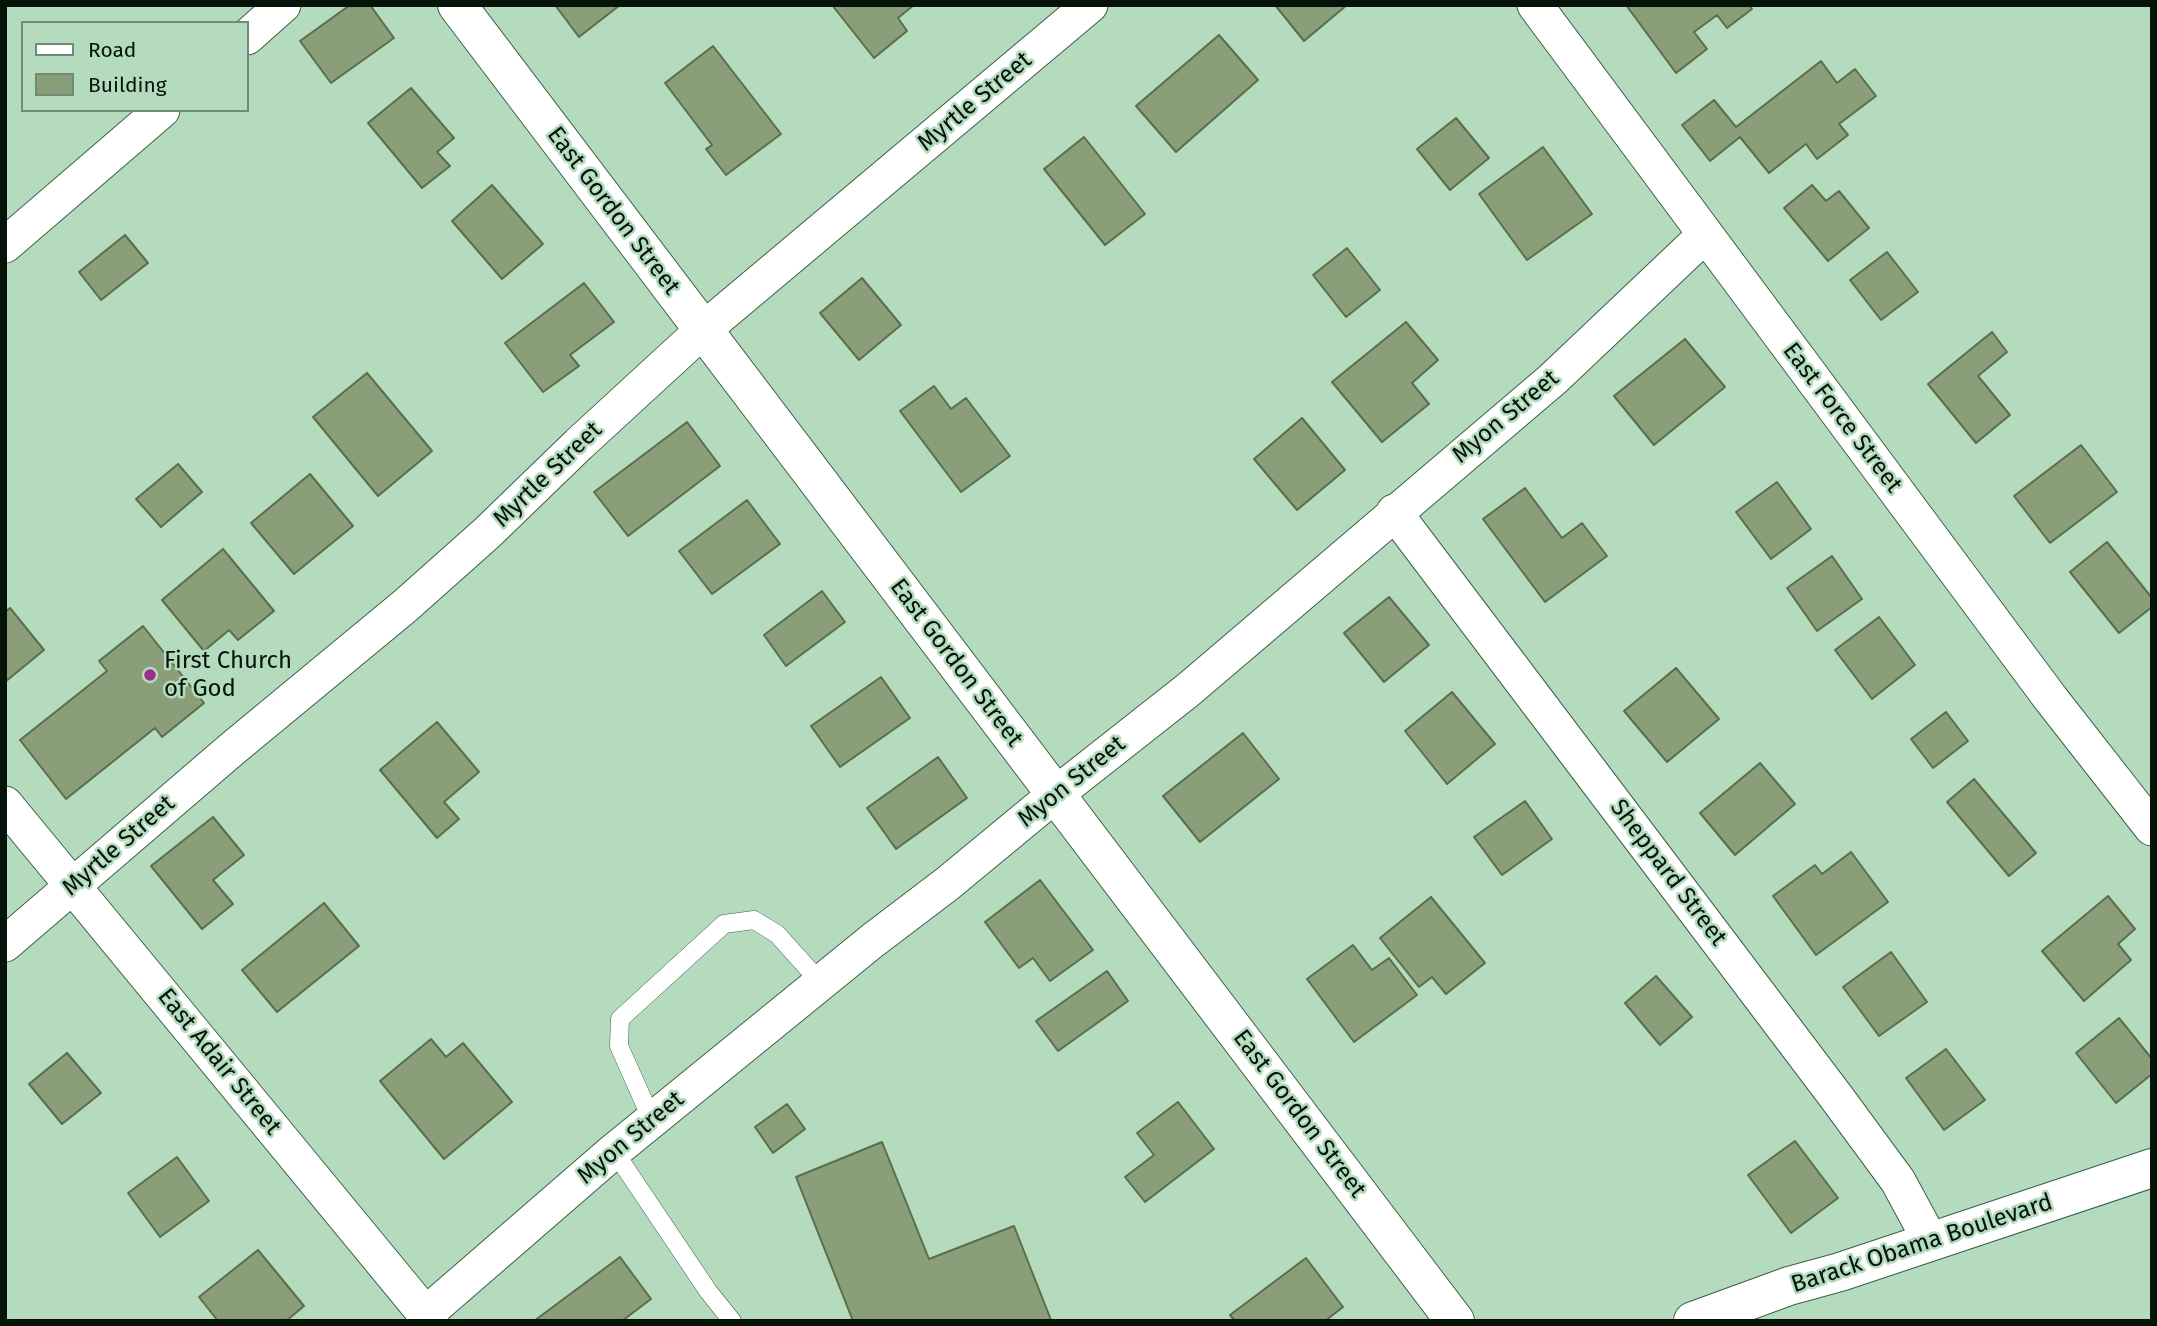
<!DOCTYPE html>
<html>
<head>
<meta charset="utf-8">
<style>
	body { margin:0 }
	#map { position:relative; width:2157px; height:1326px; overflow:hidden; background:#b4dbbd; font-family:"Fira Sans",sans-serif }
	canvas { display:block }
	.frame { position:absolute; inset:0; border:7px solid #051309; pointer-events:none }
	.legend { position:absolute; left:21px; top:21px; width:228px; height:91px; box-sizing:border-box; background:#b4dbbd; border:2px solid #6e8b75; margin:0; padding:9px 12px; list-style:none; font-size:21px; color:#051309 }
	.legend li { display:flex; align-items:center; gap:14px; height:35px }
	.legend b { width:35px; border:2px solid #6e8b75 }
</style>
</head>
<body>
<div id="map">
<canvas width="2157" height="1326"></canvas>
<div class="frame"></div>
<ul class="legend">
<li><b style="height:9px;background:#fff"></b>Road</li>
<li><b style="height:19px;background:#899e79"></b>Building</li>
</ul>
</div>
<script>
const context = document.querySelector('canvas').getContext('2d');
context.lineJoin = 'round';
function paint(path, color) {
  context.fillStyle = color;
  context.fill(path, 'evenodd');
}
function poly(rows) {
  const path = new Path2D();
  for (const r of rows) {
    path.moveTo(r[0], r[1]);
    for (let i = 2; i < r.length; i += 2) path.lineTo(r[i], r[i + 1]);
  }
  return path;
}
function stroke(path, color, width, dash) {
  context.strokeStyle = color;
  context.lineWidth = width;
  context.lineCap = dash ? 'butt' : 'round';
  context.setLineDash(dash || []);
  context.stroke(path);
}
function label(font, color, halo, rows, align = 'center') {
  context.font = font + ' "Fira Sans",sans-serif';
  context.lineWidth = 5;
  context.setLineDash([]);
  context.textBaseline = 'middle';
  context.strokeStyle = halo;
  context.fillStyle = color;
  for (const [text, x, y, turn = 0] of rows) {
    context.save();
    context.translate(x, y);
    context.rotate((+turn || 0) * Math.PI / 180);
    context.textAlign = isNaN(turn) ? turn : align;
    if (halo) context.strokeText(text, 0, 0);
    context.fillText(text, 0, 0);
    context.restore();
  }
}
const building = poly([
	[350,5,370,5,394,38,331,83,300,41,350,5],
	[555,5,620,5,579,37,555,5],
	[832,5,914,5,898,18,907,31,874,58,832,5],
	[1275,5,1347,5,1304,41,1275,5],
	[1626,5,1749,5,1752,9,1727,28,1717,15,1694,32,1707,49,1676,73,1626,5],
	[1219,35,1258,80,1176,152,1136,106,1219,35],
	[713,46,781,134,726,175,706,149,712,145,665,83,713,46],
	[1821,61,1837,83,1855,69,1876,96,1839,124,1848,135,1817,159,1806,144,1769,173,1740,137,1710,161,1682,125,1714,100,1736,127,1821,61],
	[411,88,454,138,437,152,450,166,422,188,368,123,411,88],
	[1456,118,1489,158,1450,190,1417,149,1456,118],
	[1084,137,1145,214,1105,245,1044,169,1084,137],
	[1543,147,1592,214,1527,260,1479,194,1543,147],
	[492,185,543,244,502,279,452,221,492,185],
	[1812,185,1826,201,1839,191,1869,228,1828,261,1784,208,1812,185],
	[125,235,148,263,101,300,79,272,125,235],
	[1347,248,1380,290,1346,317,1313,275,1347,248],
	[1887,252,1918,292,1881,320,1850,280,1887,252],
	[862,278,901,325,859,360,820,313,862,278],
	[584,283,614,322,570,355,579,366,543,392,505,343,584,283],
	[1406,322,1438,360,1412,383,1429,404,1382,442,1332,382,1406,322],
	[1992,332,2007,352,1978,376,2010,415,1976,443,1928,384,1992,332],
	[1685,339,1725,387,1654,445,1614,396,1685,339],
	[367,373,432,451,378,496,313,417,367,373],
	[934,386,951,409,966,398,1010,456,961,492,900,411,934,386],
	[1302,418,1345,470,1297,510,1254,459,1302,418],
	[687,422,720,466,628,536,594,492,687,422],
	[2081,445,2117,492,2050,543,2014,496,2081,445],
	[178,464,202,492,161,527,136,499,178,464],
	[310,474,353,526,294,574,251,523,310,474],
	[1777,482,1811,529,1771,559,1736,512,1777,482],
	[1525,488,1562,538,1582,523,1607,556,1545,602,1483,519,1525,488],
	[747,500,780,544,712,594,679,551,747,500],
	[2107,542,2152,598,2152,607,2119,633,2070,572,2107,542],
	[223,549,274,611,238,640,229,630,204,651,162,600,223,549],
	[1832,556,1862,599,1817,631,1787,588,1832,556],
	[822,591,845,622,786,666,764,635,822,591],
	[1389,597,1429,645,1384,682,1344,633,1389,597],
	[10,608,44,650,5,682,5,612,10,608],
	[1879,617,1915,665,1872,699,1835,650,1879,617],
	[143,626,204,703,162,737,155,728,66,799,20,740,107,671,99,661,143,626],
	[1676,668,1719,719,1667,762,1624,711,1676,668],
	[881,677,910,718,840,767,811,726,881,677],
	[1452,692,1495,744,1447,784,1405,731,1452,692],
	[1946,712,1968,741,1933,768,1911,739,1946,712],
	[437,722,479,772,444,802,459,819,437,838,380,770,437,722],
	[1243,733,1279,779,1200,842,1163,796,1243,733],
	[938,757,967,798,896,849,867,808,938,757],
	[1760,763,1795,804,1735,855,1700,813,1760,763],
	[1974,779,2036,853,2009,876,1947,802,1974,779],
	[1525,801,1552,839,1502,875,1474,837,1525,801],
	[213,817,244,855,213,880,233,904,202,929,151,866,213,817],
	[1851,852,1888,902,1816,955,1773,896,1815,865,1822,874,1851,852],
	[1040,880,1093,950,1050,981,1033,958,1019,968,985,922,1040,880],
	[2108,896,2135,929,2118,944,2131,960,2084,1001,2042,951,2108,896],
	[1431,897,1485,963,1446,994,1432,977,1419,987,1380,938,1431,897],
	[324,903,359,946,277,1012,242,970,324,903],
	[1353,945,1372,970,1389,958,1417,995,1354,1042,1307,979,1353,945],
	[1891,952,1927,1002,1879,1036,1843,987,1891,952],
	[1107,971,1128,1001,1058,1051,1036,1021,1107,971],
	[1656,976,1692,1017,1660,1045,1625,1003,1656,976],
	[2119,1018,2152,1059,2152,1074,2116,1103,2076,1053,2119,1018],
	[431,1039,446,1057,463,1043,512,1102,444,1159,380,1081,431,1039],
	[1946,1049,1985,1100,1944,1130,1906,1078,1946,1049],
	[67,1053,101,1093,62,1124,29,1084,67,1053],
	[1178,1102,1214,1149,1145,1202,1125,1177,1154,1155,1137,1133,1178,1102],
	[787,1104,805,1129,773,1153,755,1127,787,1104],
	[1795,1141,1838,1198,1791,1233,1748,1175,1795,1141],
	[882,1142,929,1259,1014,1226,1051,1320,853,1321,796,1177,882,1142],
	[177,1157,209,1201,160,1237,128,1193,177,1157],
	[258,1250,304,1306,286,1321,218,1321,199,1297,258,1250],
	[620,1257,651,1299,622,1321,534,1321,620,1257],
	[1306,1258,1343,1307,1325,1321,1235,1321,1230,1315,1306,1258]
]);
const service = poly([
	[652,1120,619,1046,620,1019,724,924,754,920,777,934,821,983],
	[614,1151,708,1291,732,1321]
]);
const minor = poly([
	[1535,5,2051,699,2152,828],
	[247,37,283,5],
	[5,245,162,110],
	[1394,512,1837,1098,1898,1181,1931,1242],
	[5,804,431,1321],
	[5,944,232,749,405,606,487,533,579,444,703,330,1090,5],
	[426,1314,614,1151,872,941,947,884,1056,794,1188,690,1553,379,1705,235]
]);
const tertiary = poly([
	[457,5,1455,1321]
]);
const secondary = poly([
	[1693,1321,1789,1286,1840,1272,2152,1168]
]);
const markers = [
	[150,675,7,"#9b2f90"]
];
const streetNames = [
	["Myrtle Street",975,102,-40],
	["East Gordon Street",613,211,53],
	["Myon Street",1506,417,-40],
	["East Force Street",1842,418,53],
	["Myrtle Street",548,475,-44],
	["East Gordon Street",956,663,53],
	["Myon Street",1072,782,-39],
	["Myrtle Street",119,846,-41],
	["Sheppard Street",1668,873,53],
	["East Adair Street",219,1062,51],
	["East Gordon Street",1299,1114,53],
	["Myon Street",631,1138,-40],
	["Barack Obama Boulevard",1922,1244,-18]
];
const poiNames = [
	["First Church",164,661],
	["of God",164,689]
];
paint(building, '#899e79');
stroke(building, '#5a6e4a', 2);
stroke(service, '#3c6046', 19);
stroke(minor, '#3c6046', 37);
stroke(tertiary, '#3c6046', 40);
stroke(secondary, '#3c6046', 40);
stroke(service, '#fff', 18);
stroke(minor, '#fff', 35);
stroke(tertiary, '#fff', 38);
stroke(secondary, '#fff', 38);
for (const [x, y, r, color] of markers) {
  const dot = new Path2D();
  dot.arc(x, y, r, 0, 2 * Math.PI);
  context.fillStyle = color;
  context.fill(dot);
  stroke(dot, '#b4dbbd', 2.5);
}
label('24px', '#051309', '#b4dbbd', streetNames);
label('24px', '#051309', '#b4dbbd', poiNames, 'left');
</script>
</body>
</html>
